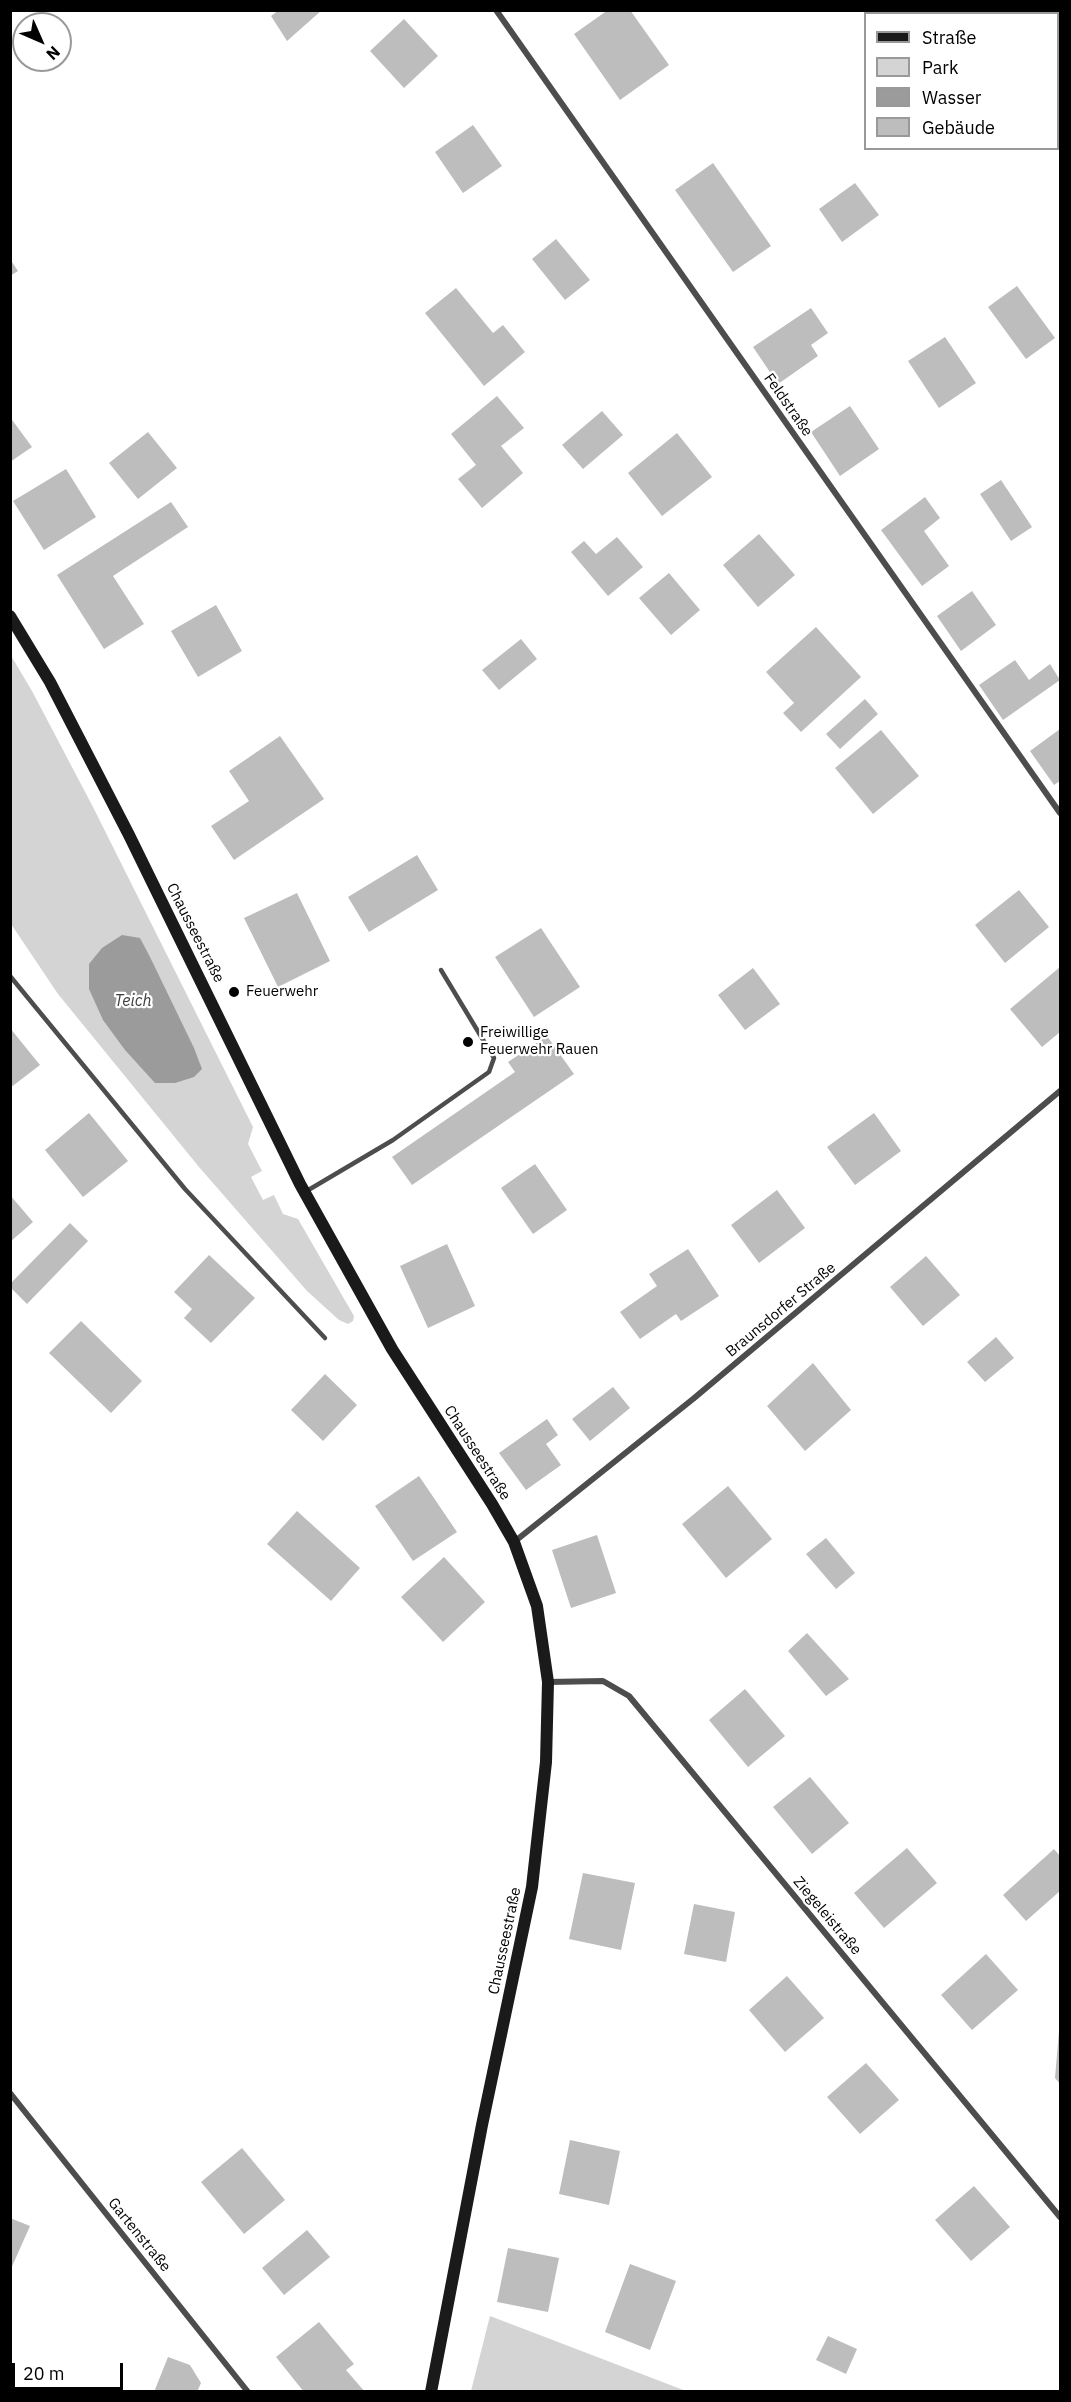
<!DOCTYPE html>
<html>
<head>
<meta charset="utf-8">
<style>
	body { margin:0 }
	#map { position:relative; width:1071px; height:2402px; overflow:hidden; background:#fff; font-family:"IBM Plex Sans",sans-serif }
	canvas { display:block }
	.frame { position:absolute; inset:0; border:12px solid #000; pointer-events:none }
	.legend { position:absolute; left:864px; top:12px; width:195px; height:138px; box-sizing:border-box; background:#fff; border:2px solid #999; margin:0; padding:8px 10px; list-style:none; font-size:18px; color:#000 }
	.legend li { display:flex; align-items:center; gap:12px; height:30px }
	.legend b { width:30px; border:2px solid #999 }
	.north { position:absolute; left:12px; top:12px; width:60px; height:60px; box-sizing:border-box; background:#fff; border:2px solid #999; border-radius:50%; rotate:135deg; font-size:16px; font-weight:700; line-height:24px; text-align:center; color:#000 }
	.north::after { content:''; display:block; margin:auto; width:21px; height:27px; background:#000; clip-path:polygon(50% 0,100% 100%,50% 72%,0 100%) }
	.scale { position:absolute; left:12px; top:2363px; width:111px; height:27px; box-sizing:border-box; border:3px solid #000; border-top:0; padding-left:8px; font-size:18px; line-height:21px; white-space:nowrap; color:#000; -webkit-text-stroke:4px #fff; paint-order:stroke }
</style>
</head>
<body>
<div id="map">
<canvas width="1071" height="2402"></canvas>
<div class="frame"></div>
<ul class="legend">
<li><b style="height:8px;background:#1a1a1a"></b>Straße</li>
<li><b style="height:16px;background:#d4d4d4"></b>Park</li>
<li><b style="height:16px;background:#9b9b9b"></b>Wasser</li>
<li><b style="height:16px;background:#bdbdbd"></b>Gebäude</li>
</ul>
<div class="north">N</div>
<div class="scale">20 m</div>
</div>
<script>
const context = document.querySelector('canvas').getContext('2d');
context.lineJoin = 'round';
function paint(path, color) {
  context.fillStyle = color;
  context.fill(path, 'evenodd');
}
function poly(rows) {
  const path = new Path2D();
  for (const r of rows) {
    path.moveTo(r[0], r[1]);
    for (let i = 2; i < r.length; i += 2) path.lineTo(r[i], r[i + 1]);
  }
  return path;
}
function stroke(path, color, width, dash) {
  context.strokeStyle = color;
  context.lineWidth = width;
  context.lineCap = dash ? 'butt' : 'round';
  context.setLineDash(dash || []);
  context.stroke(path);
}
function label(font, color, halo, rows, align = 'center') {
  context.font = font + ' "IBM Plex Sans",sans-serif';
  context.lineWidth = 4.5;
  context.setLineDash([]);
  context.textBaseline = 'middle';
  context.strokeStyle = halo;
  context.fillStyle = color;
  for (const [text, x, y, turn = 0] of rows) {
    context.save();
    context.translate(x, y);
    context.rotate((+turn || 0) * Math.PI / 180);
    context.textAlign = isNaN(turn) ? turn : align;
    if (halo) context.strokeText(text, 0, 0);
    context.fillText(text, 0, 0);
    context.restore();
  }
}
const green = poly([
	[10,654,32,691,93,807,253,1127,248,1144,262,1171,251,1177,263,1200,274,1195,283,1214,298,1219,354,1316,353,1321,348,1324,339,1320,307,1291,199,1167,58,994,11,924],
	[490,2316,686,2391,471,2391]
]);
const water = poly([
	[122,935,140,938,150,957,194,1048,202,1069,194,1077,175,1083,155,1083,125,1050,103,1020,89,989,89,964,102,948]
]);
const building = poly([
	[279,10,322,10,287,41,271,16],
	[608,10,630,10,669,65,620,100,574,34],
	[404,19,438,56,404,88,370,51],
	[473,125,502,166,463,193,435,152],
	[713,163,771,246,733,272,675,190],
	[855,183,879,215,842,242,819,209],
	[556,239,590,280,565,300,532,259],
	[10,259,18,271,10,276],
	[1017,286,1055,338,1026,359,988,307],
	[456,288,493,333,503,325,525,352,484,386,425,313],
	[811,308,828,333,811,345,818,356,778,384,753,347],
	[945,337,976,383,939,408,908,361],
	[497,396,524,428,501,446,523,473,482,508,458,479,476,465,451,434],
	[850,406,879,449,840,476,811,432],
	[602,411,623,435,583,469,562,445],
	[10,417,32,447,10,462],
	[148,432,177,468,138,499,109,463],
	[677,433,712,477,662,516,628,473],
	[66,469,96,517,44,550,13,501],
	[1001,480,1032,527,1011,541,980,494],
	[925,497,940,518,924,531,949,566,922,586,881,530],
	[171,502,188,527,113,576,144,624,104,649,57,575],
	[759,534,795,575,758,607,723,565],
	[617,537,643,567,608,596,571,552,584,541,596,554],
	[669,573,700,610,671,635,639,598],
	[972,591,996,625,961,651,937,616],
	[216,605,242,651,198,677,171,631],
	[816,627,861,677,801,732,783,713,794,703,766,672],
	[521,639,537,659,499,690,482,670],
	[1015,660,1029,680,1050,664,1060,680,1003,720,979,685],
	[865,699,878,714,840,749,826,734],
	[1060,729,1060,781,1054,785,1030,751],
	[881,730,919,776,873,814,835,768],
	[280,736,324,799,234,860,211,826,249,801,229,771],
	[417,855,438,890,369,932,348,897],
	[1019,890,1049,927,1005,963,975,925],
	[297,893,330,961,278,987,244,918],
	[541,928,580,987,534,1017,495,957],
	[1060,967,1060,1032,1042,1047,1010,1009],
	[753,968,780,1004,745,1030,718,995],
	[10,1028,40,1065,10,1088],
	[547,1036,574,1074,412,1185,392,1157,515,1072,508,1062],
	[89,1113,128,1161,83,1197,45,1150],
	[874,1113,901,1151,855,1185,827,1147],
	[535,1164,567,1210,533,1234,501,1188],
	[777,1190,805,1228,759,1263,731,1225],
	[10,1195,33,1222,10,1242],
	[70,1223,88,1241,27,1304,10,1287,10,1284],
	[447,1244,475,1306,428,1328,400,1266],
	[688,1249,719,1296,681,1321,676,1314,640,1339,620,1312,657,1286,649,1274],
	[209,1255,255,1298,211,1343,184,1318,192,1309,174,1292],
	[926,1256,960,1295,923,1326,890,1287],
	[81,1321,142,1381,111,1413,49,1353],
	[996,1337,1014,1358,985,1382,967,1362],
	[813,1363,851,1410,805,1451,767,1406],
	[325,1374,357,1405,323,1441,291,1410],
	[613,1387,630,1408,590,1441,572,1419],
	[547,1419,558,1435,546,1444,561,1465,526,1490,499,1453],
	[419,1476,457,1532,413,1561,375,1506],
	[728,1486,772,1539,726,1578,682,1524],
	[297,1511,360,1568,331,1601,267,1544],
	[597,1535,616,1593,571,1608,552,1550],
	[826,1538,855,1573,836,1589,806,1554],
	[444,1557,485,1602,443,1642,401,1597],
	[807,1633,849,1679,826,1696,788,1651],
	[745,1689,785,1736,748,1767,709,1720],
	[810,1777,849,1823,812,1854,773,1807],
	[907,1848,937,1883,884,1928,854,1893],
	[1054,1849,1060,1856,1060,1891,1026,1921,1003,1895],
	[583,1873,635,1883,621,1950,569,1939],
	[694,1904,735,1912,726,1962,684,1954],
	[986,1954,1018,1990,972,2030,941,1995],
	[787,1976,824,2018,785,2052,749,2010],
	[1059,2031,1060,2031,1060,2084,1055,2078],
	[866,2063,899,2100,860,2134,827,2097],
	[570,2140,620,2151,609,2205,559,2194],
	[242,2148,285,2200,244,2234,201,2182],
	[974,2186,1010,2227,971,2261,935,2220],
	[10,2218,30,2226,10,2271],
	[307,2230,330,2257,284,2295,262,2268],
	[508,2248,559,2258,548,2312,497,2302],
	[630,2264,676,2281,650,2350,605,2332],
	[319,2322,354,2364,346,2370,365,2392,325,2392,323,2390,321,2392,304,2392,276,2357],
	[828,2336,857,2349,846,2374,816,2360],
	[168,2357,190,2365,201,2383,197,2392,154,2392]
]);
const lane = poly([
	[10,976,185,1189,325,1338],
	[305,1192,393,1140,489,1072,494,1058,441,970]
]);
const street = poly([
	[496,10,1060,813],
	[514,1542,693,1399,1060,1091],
	[548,1682,603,1681,629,1696,1060,2217],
	[10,2093,248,2392]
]);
const secondary = poly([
	[10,616,50,682,129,835,300,1184,392,1349,492,1504,514,1542,537,1606,548,1682,546,1762,532,1887,482,2125,431,2392]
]);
const markers = [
	[234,992,6,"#000"],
	[468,1042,6,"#000"]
];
const streetNames = [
	["Feldstraße",788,405,55],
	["Chausseestraße",195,933,63],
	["Braunsdorfer Straße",781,1310,-40],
	["Chausseestraße",477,1453,57],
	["Ziegeleistraße",827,1916,50],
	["Chausseestraße",505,1941,-78],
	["Gartenstraße",139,2235,51]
];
const poiNames = [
	["Feuerwehr",246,992],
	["Freiwillige",480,1033],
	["Feuerwehr Rauen",480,1050]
];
const waterNames = [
	["Teich",133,1001]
];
paint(green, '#d4d4d4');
paint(water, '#9b9b9b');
paint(building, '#bdbdbd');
stroke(lane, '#4d4d4d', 4.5);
stroke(street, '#4d4d4d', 6);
stroke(secondary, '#1a1a1a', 12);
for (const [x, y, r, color] of markers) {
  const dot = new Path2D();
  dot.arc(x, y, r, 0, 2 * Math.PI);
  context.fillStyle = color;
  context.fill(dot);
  stroke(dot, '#fff', 2);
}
label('15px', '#000', '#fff', streetNames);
label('15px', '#000', '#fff', poiNames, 'left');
label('italic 16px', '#3c3c3c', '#fff', waterNames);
</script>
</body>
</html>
